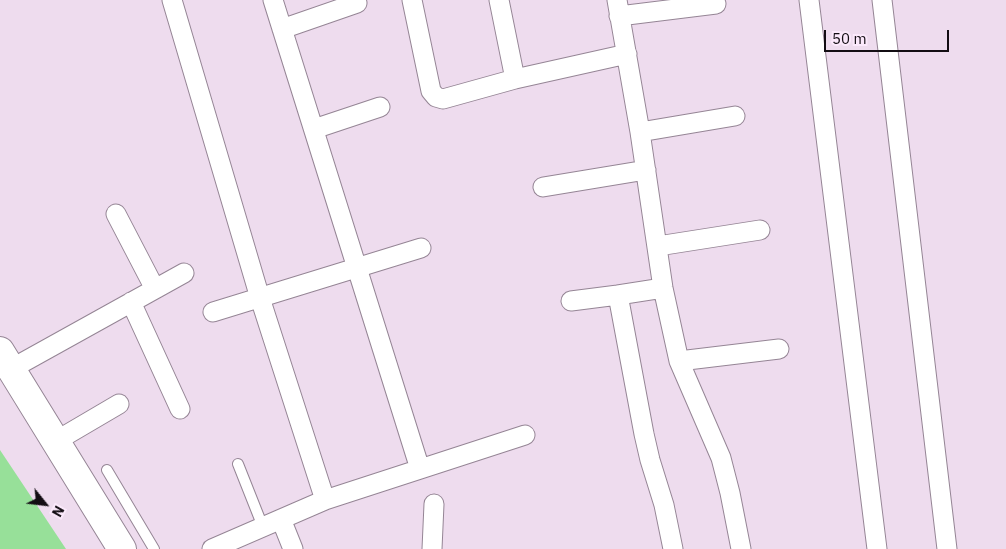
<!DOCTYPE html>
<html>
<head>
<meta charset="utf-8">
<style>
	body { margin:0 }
	#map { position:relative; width:1006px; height:549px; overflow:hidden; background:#eedcee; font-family:"IBM Plex Sans",sans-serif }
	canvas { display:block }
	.north { position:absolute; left:20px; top:479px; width:50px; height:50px; -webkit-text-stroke:4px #fbe9fb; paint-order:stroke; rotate:119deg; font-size:14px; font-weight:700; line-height:20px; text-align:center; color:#130d13 }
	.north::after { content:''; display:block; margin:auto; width:18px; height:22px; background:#130d13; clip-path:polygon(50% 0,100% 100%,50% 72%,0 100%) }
	.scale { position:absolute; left:824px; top:30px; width:125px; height:22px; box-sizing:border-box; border:2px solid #130d13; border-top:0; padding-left:6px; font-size:15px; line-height:18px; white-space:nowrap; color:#130d13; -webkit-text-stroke:4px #fbe9fb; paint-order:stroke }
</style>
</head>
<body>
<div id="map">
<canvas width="1006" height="549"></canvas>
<div class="north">N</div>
<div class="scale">50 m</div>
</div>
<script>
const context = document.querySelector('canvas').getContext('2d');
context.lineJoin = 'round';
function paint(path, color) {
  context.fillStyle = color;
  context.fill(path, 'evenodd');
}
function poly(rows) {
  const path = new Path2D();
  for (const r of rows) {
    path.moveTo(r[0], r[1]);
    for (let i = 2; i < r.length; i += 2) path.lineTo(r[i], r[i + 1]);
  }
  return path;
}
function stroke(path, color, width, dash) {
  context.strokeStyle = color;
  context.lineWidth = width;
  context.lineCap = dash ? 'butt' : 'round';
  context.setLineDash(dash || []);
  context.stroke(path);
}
const water = poly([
	[0,450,66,549,0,549]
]);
const lane = poly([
	[238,464,263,527],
	[107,470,154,549]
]);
const street = poly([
	[172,0,260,298,325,500],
	[273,0,420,469],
	[412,0,431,91,436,97,443,99,515,79,627,54],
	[499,0,515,79],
	[617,0,640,132,663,288,679,361,721,458,730,493,741,549],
	[809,0,877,549],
	[882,0,947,549],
	[619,16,716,4],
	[282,29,357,3],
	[314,129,380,107],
	[640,132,735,116],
	[543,187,646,170],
	[116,214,155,289],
	[658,246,760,230],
	[663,288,618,295,644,434,650,460,664,505,673,549],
	[571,301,618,295],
	[131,302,180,409],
	[213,312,421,248],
	[679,361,779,349],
	[11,369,184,273],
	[56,441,119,404],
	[281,519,293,549],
	[212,549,325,500,525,435],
	[432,549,434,504]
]);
const secondary = poly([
	[0,351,122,549]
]);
paint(water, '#97e099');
stroke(lane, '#958595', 12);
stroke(street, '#958595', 21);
stroke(secondary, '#958595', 30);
stroke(lane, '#fff', 10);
stroke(street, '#fff', 19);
stroke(secondary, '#fff', 28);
</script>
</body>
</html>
